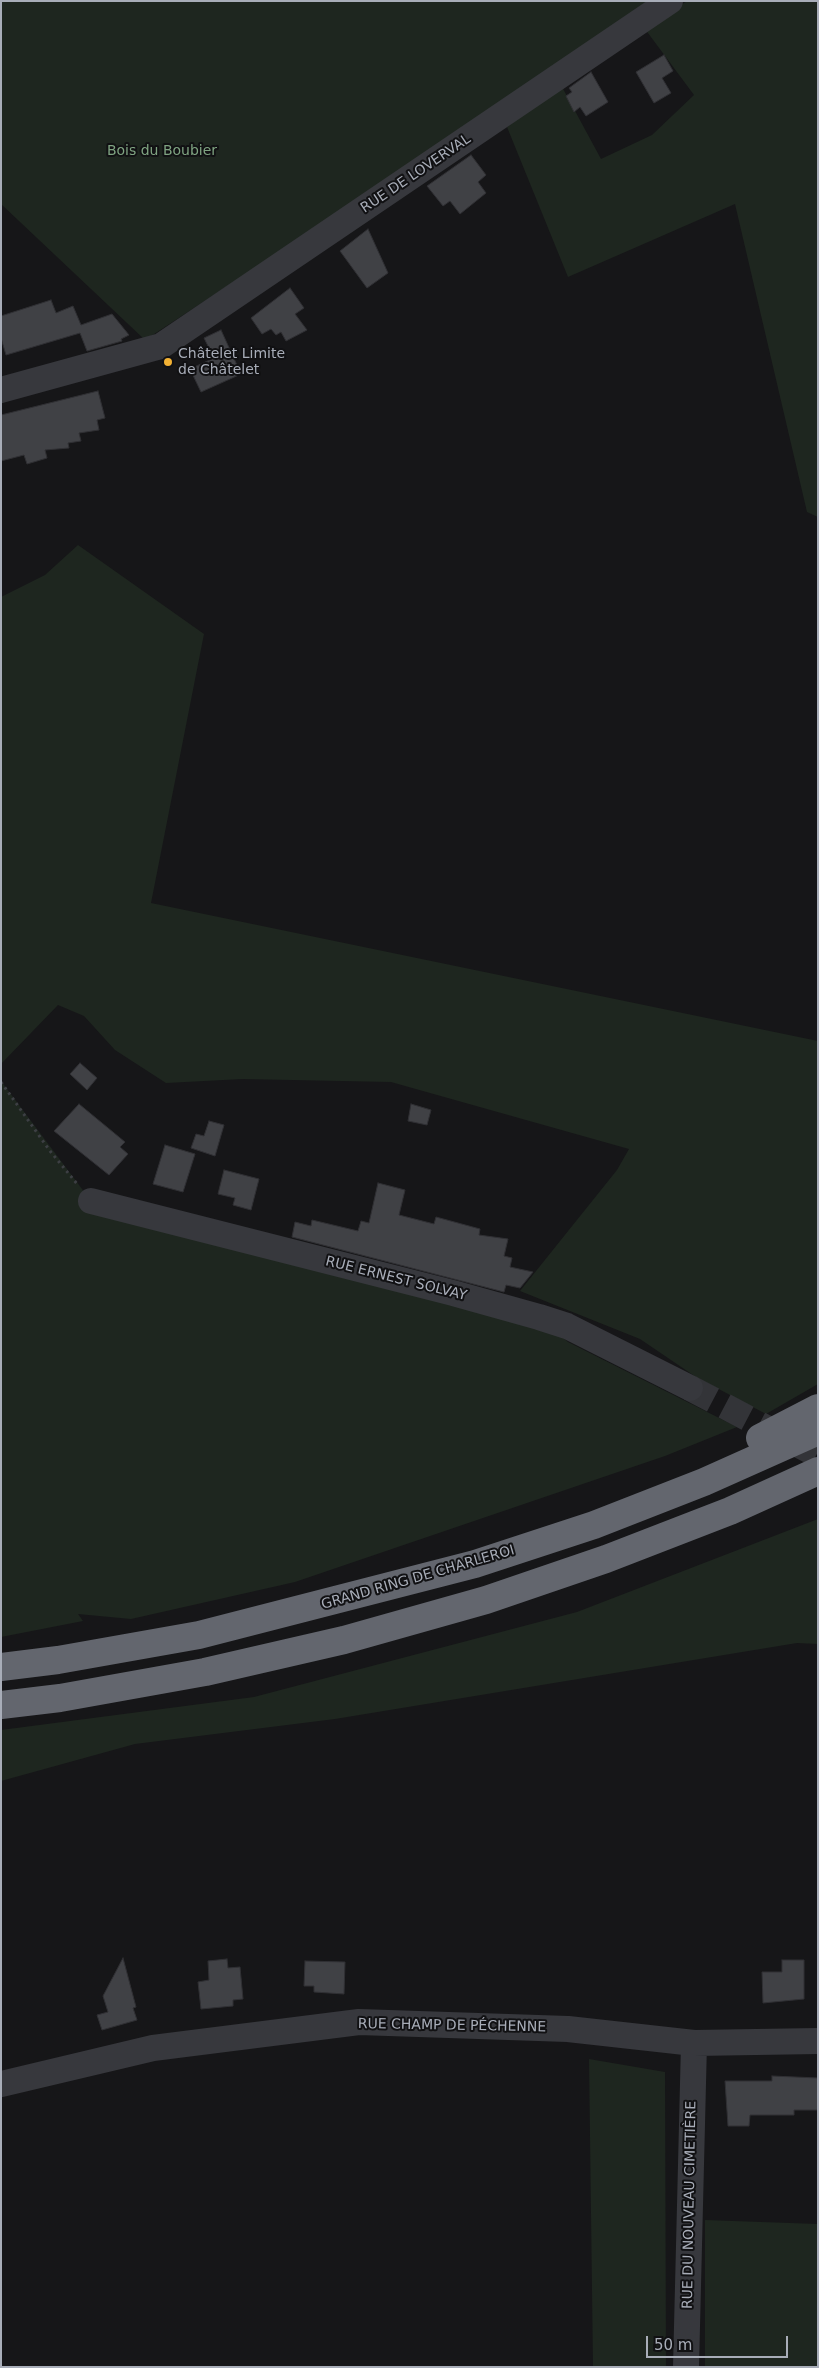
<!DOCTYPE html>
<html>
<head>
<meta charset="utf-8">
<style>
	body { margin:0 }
	#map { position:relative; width:819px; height:2368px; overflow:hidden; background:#161618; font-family:"DejaVu Sans",sans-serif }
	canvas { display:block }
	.frame { position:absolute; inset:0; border:2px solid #a8adb8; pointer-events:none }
	.scale { position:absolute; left:646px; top:2336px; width:142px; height:22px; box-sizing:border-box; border:2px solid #a8adb8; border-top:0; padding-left:6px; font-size:15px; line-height:18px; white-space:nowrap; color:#a8adb8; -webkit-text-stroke:4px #111113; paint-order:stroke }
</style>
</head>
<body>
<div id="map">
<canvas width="819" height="2368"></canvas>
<div class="frame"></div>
<div class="scale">50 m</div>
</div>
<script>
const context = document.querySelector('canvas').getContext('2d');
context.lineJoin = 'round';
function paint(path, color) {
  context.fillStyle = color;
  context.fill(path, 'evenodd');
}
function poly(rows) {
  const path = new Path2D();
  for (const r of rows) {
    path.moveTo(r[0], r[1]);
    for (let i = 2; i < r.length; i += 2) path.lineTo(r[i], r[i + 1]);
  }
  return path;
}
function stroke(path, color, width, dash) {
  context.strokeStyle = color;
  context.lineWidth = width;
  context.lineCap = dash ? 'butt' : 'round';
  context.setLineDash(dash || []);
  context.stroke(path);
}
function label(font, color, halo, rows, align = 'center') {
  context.font = font + ' "DejaVu Sans",sans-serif';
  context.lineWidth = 4;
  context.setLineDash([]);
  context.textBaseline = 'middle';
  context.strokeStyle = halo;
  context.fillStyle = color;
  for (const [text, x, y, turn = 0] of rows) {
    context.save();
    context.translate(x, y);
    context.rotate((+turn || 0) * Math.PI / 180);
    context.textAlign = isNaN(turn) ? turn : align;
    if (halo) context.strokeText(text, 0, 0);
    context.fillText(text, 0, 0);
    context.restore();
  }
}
const green = poly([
	[1,1,648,1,429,154,145,340,1,204],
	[687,1,818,1,818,517,807,512,735,204,568,277,507,127,561,85,601,159,652,135,694,95,645,29],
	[78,545,204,634,151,903,818,1041,818,1384,766,1414,696,1377,640,1339,520,1291,617,1170,629,1149,391,1082,242,1079,166,1083,115,1050,84,1016,58,1005,1,1064,1,597,45,575],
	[1,1081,91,1201,539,1317,568,1342,737,1427,665,1456,295,1582,131,1619,78,1614,83,1621,1,1637],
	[818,1519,818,1644,797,1643,335,1719,135,1744,1,1781,1,1730,254,1697,577,1612],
	[589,2059,665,2072,666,2367,593,2367],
	[705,2220,818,2224,818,2367,705,2367]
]);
const building = poly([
	[664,55,673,71,662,78,671,93,654,103,636,72,664,55],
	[591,72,608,102,586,116,580,107,574,112,566,96,572,92,569,88,591,72],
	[471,155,486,175,478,182,486,193,460,214,450,201,443,206,427,186,471,155],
	[368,229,388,273,367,288,340,251,368,229],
	[290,288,304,308,295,314,307,330,286,341,281,332,276,335,271,329,262,334,251,318,290,288],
	[51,300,56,313,73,306,81,325,112,314,129,335,121,339,122,341,87,351,80,333,6,355,1,338,1,316,51,300],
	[221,330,241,374,201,392,190,369,214,358,204,338,221,330],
	[98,391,105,418,97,420,99,430,79,433,81,441,68,443,69,448,45,450,47,458,27,464,24,455,1,461,1,415,98,391],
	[80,1063,97,1078,87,1090,70,1074,80,1063],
	[79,1104,125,1142,120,1147,128,1154,109,1175,54,1131,79,1104],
	[411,1104,431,1110,427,1125,408,1121,411,1104],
	[209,1121,224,1125,215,1156,191,1148,196,1134,204,1136,209,1121],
	[165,1145,195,1154,183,1192,153,1184,165,1145],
	[224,1170,259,1179,251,1210,233,1205,235,1198,218,1194,224,1170],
	[378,1183,405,1190,399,1215,434,1224,436,1217,480,1229,479,1235,508,1239,504,1256,512,1258,510,1267,533,1272,520,1288,506,1285,504,1292,292,1237,295,1222,311,1226,312,1220,358,1231,361,1221,369,1223,378,1183],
	[123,1958,136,2007,133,2008,137,2020,102,2030,97,2015,108,2012,103,1996,123,1958],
	[227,1959,228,1968,240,1967,243,1999,233,2000,233,2006,201,2009,198,1982,209,1980,208,1961,227,1959],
	[782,1960,804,1960,804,1999,763,2003,762,1972,782,1972,782,1960],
	[305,1961,345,1962,344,1994,314,1992,314,1986,304,1986,305,1961],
	[772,2076,818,2078,818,2110,794,2110,794,2115,750,2115,749,2126,728,2126,725,2081,772,2081,772,2076]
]);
const minorTunnel = poly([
	[690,1388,818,1455]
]);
const path = poly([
	[1,1082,50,1151,78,1185]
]);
const minor = poly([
	[1,390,161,346,670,1],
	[91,1201,453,1293,539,1317,567,1326,690,1388],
	[1,2084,153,2048,359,2022,568,2029,694,2043,818,2041],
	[686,2367,694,2043]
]);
const highway = poly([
	[760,1438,818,1408],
	[1,1667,58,1660,199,1635,475,1564,594,1525,704,1482,818,1431],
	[1,1705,60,1698,205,1672,344,1640,486,1600,606,1559,730,1511,818,1471]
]);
const markers = [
	[168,362,5,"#f2b134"]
];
const parkNames = [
	["Bois du Boubier",162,151]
];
const streetNames = [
	["RUE DE LOVERVAL",416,174,-34],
	["RUE ERNEST SOLVAY",396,1279,14],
	["GRAND RING DE CHARLEROI",418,1578,-16],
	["RUE CHAMP DE PÉCHENNE",452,2026,1],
	["RUE DU NOUVEAU CIMETIÈRE",690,2205,-89]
];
const poiNames = [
	["Châtelet Limite",178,354],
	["de Châtelet",178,370]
];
paint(green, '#1e261f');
paint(building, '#404145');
stroke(building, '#303034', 1);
stroke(minorTunnel, '#333438', 26, [26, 13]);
stroke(path, '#3d3f44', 3, [2.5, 4]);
stroke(minor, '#37383d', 26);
stroke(highway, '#63666e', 28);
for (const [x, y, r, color] of markers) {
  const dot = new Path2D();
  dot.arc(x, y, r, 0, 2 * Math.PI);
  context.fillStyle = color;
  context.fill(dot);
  stroke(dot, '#111113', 2);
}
label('14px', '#7fa381', '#111113', parkNames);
label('14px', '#a8adb8', '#111113', streetNames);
label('14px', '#a8adb8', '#111113', poiNames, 'left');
</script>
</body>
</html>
